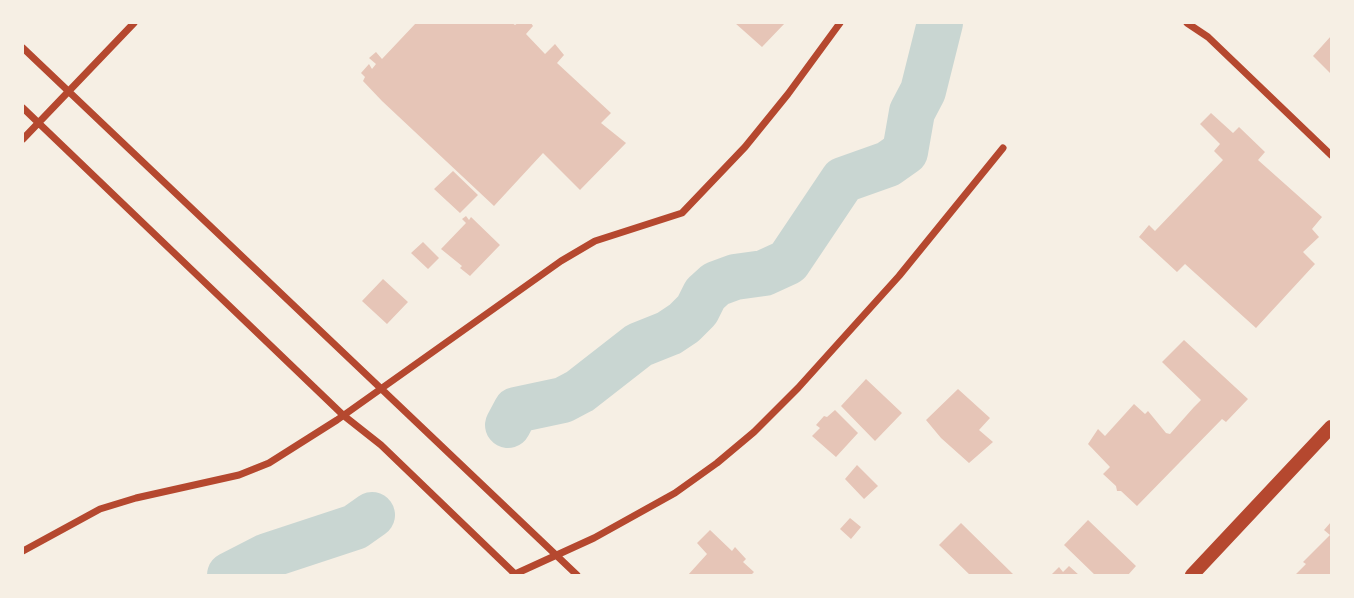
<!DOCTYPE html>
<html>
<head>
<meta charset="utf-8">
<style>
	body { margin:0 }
	#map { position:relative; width:1354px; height:598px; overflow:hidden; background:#f6efe4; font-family:Inter,sans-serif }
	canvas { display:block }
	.frame { position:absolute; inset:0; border:24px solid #f6efe4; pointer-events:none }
</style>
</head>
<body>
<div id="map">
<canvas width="1354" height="598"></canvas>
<div class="frame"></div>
</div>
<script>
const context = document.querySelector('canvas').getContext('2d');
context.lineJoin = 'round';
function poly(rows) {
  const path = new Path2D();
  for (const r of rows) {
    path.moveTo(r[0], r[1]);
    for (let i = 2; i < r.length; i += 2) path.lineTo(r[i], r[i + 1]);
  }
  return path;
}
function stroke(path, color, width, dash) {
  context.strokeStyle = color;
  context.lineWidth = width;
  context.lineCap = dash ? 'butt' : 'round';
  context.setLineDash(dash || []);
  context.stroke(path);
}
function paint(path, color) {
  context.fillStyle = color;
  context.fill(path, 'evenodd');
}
const river = poly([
	[508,425,516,410,563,400,580,391,639,345,669,333,684,323,697,310,705,294,716,284,735,277,764,273,788,262,843,180,888,164,905,152,912,112,923,91,940,23],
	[230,575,267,556,355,527,372,515]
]);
const building = poly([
	[416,23,512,23,515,25,518,23,531,23,533,26,526,34,545,54,555,44,564,55,557,63,611,113,601,123,626,143,580,190,543,153,494,206,382,101,363,81,365,77,361,73,369,64,372,69,376,64,369,58,376,52,382,59],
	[735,23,785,23,762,47],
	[1331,36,1331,74,1313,56],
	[1211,113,1233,133,1239,127,1265,152,1258,160,1322,217,1312,229,1319,237,1303,252,1315,264,1256,328,1185,264,1177,272,1139,237,1149,225,1155,231,1223,160,1214,151,1220,144,1200,124],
	[453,171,478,195,460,213,434,189],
	[466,216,469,220,471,217,500,245,470,276,460,268,462,266,441,249,466,223,462,219],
	[423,242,439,258,428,269,411,253],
	[383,279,408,302,387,324,362,301],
	[1184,340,1248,399,1226,422,1222,419,1137,506,1121,491,1117,491,1116,486,1103,474,1110,467,1088,444,1098,429,1105,436,1134,404,1145,414,1148,411,1166,433,1170,434,1194,407,1201,400,1162,362],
	[866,379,902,413,875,441,841,406],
	[958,389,990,418,979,430,993,442,969,463,941,438,926,420],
	[835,410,858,433,836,457,812,436,820,428,816,425,824,416,827,417],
	[857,465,878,486,864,499,845,479],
	[850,518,861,527,851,539,840,529],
	[1088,520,1136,566,1128,575,1095,575,1064,545],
	[1331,522,1331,575,1295,575,1306,564,1303,562,1330,535,1324,530],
	[961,523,1014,575,970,575,939,545],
	[710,530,732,551,735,547,746,559,743,562,754,572,751,575,688,575,707,554,697,543],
	[1069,566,1079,575,1051,575,1059,567,1063,572]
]);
const minor = poly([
	[1187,23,1208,37,1331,155],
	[23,48,577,575],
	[23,108,343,415,381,445,516,575],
	[23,139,134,23],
	[23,551,100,509,136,498,239,475,269,463,337,420,561,261,595,241,682,213,745,147,788,94,840,23],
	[513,575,594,538,675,493,717,463,754,432,798,388,899,276,1003,148]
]);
const secondary = poly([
	[1192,575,1331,427]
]);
stroke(river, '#c9d6d2', 46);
paint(building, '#e6c5b7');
stroke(minor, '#b5482f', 7);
stroke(secondary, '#b5482f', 14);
</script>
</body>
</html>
